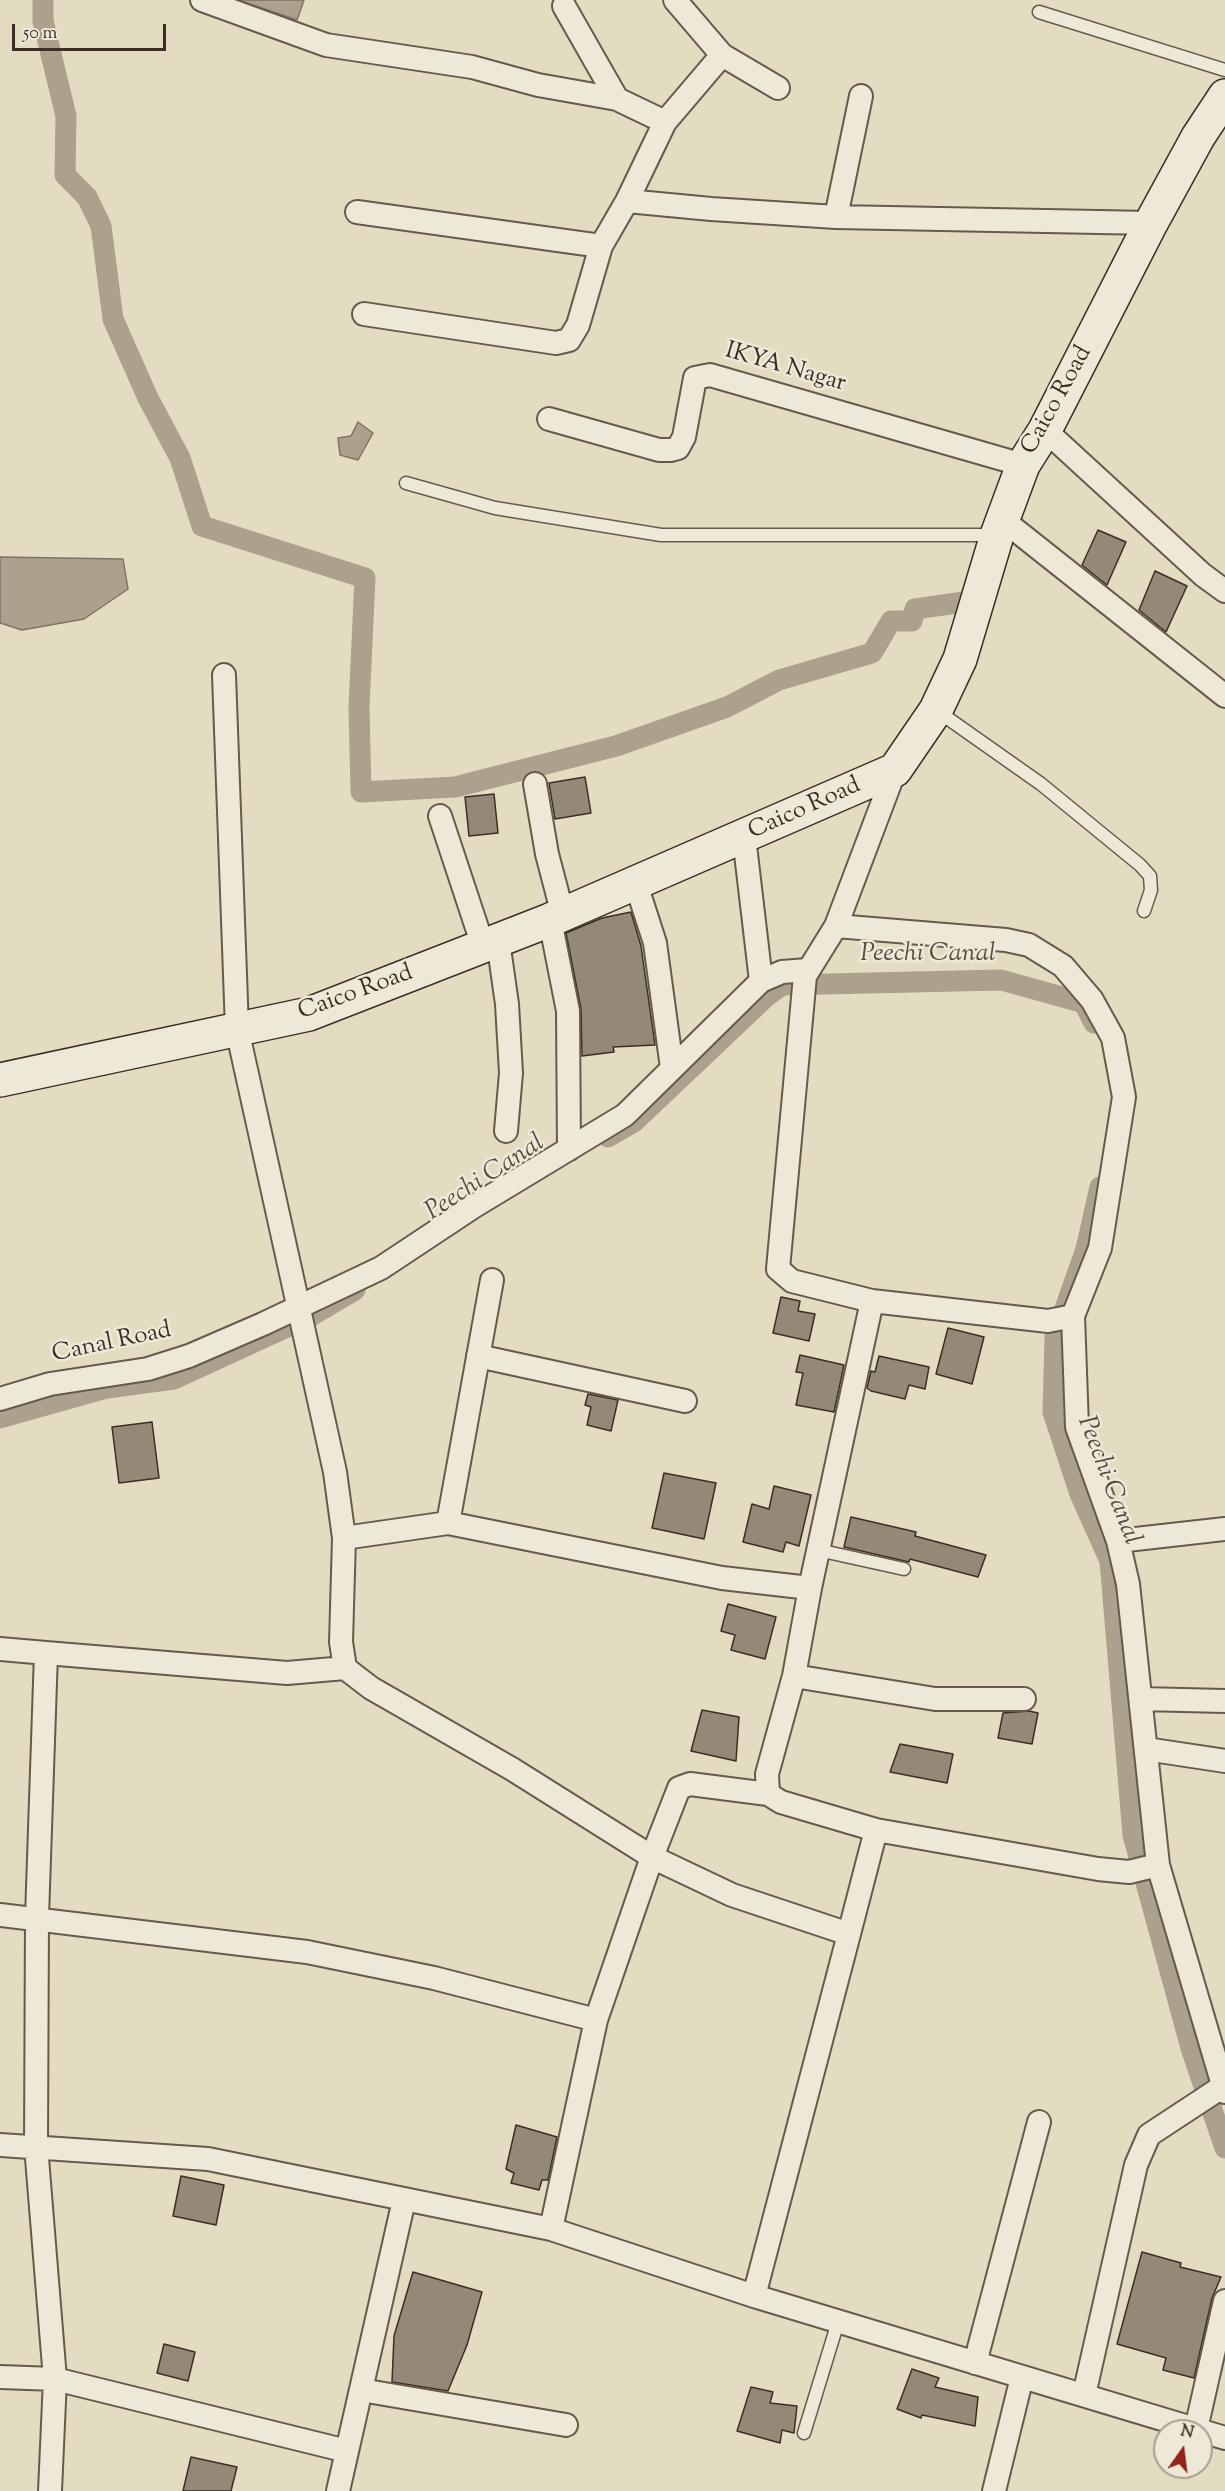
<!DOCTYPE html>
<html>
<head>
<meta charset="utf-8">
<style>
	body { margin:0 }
	#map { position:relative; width:1225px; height:2491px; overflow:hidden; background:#e4dcc1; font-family:"Sorts Mill Goudy",serif }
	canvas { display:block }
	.north { position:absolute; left:1153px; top:2419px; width:60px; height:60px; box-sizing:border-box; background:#ede8d7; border:2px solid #a79e90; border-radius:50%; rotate:14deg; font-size:16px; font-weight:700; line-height:24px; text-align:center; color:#3d2e25 }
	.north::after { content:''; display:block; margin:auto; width:21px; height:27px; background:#8f2418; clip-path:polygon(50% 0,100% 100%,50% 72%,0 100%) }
	.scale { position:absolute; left:12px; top:24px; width:154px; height:27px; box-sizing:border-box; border:3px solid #3d2e25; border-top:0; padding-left:8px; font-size:18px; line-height:21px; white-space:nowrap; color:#3d2e25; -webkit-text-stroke:4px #ede8d7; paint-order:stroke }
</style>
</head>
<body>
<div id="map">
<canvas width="1225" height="2491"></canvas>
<div class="north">N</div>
<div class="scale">50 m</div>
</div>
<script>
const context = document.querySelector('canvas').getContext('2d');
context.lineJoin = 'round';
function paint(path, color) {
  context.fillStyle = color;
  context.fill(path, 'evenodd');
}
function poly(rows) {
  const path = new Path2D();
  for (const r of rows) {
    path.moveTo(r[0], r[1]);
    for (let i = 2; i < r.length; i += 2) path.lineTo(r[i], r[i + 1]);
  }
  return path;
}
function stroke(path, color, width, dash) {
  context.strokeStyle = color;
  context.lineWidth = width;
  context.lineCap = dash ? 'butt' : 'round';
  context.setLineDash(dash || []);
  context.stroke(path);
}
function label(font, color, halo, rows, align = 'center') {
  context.font = font + ' "Sorts Mill Goudy",serif';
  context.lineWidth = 5;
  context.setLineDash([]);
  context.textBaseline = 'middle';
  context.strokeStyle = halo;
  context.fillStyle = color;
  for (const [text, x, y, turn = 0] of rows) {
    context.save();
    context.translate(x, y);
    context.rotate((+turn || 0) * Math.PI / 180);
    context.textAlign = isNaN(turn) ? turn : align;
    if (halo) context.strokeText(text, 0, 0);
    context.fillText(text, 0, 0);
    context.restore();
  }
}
const water = poly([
	[238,0,304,0,297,20,238,0],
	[358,422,373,433,358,460,340,455,338,438,351,436,358,422],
	[0,557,123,559,128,589,84,619,22,630,0,623,0,557]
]);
const canal = poly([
	[43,0,43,21,66,116,65,175,87,197,101,226,113,319,148,398,180,458,202,526,365,578,359,707,361,792,455,787,616,746,727,707,779,680,872,653,891,621,912,621,915,609,964,602],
	[608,1137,634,1122,767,996,782,985,1001,980,1084,1003,1094,1023],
	[1100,1187,1086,1249,1055,1337,1053,1412,1080,1494,1110,1561,1133,1835,1191,2048,1225,2148],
	[0,1418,107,1388,174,1379,311,1316,355,1290]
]);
const building = poly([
	[1098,530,1126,542,1107,585,1082,565,1098,530],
	[1155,571,1187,586,1166,632,1139,610,1155,571],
	[585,777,591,813,555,819,549,783,585,777],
	[494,794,498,833,469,836,465,797,494,794],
	[631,912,641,946,655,1045,613,1047,614,1052,582,1056,581,1009,566,933,602,918,631,912],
	[781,1297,800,1301,798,1311,815,1314,809,1341,773,1333,781,1297],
	[948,1328,984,1337,972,1384,936,1374,948,1328],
	[800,1355,844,1365,834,1412,796,1405,803,1373,796,1372,800,1355],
	[879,1356,929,1367,925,1389,909,1385,905,1399,871,1391,867,1388,871,1371,875,1372,879,1356],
	[588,1394,618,1400,611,1431,587,1425,591,1407,585,1405,588,1394],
	[152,1422,159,1478,119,1483,112,1427,152,1422],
	[664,1473,716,1483,704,1539,652,1528,664,1473],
	[774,1486,811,1495,799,1546,786,1542,783,1552,743,1542,752,1504,769,1509,774,1486],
	[851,1517,916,1532,915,1536,986,1555,978,1577,910,1559,909,1562,844,1547,851,1517],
	[728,1604,776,1617,765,1659,731,1650,735,1635,721,1631,728,1604],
	[702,1710,739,1717,736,1761,691,1751,702,1710],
	[1029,1711,1038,1713,1032,1744,998,1738,1003,1713,1029,1711],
	[900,1744,953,1754,947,1783,890,1772,900,1744],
	[516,2125,557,2137,548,2180,542,2180,539,2190,511,2183,514,2173,506,2169,516,2125],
	[181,2176,224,2185,216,2225,173,2216,181,2176],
	[1142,2252,1181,2263,1180,2267,1221,2277,1212,2298,1194,2378,1163,2370,1166,2358,1117,2344,1142,2252],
	[413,2272,482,2292,467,2345,448,2391,392,2382,394,2336,413,2272],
	[164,2344,195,2352,188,2381,157,2373,164,2344],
	[912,2369,939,2378,935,2387,978,2397,975,2426,922,2415,921,2418,897,2409,912,2369],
	[751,2387,773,2392,770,2403,797,2406,794,2433,782,2430,780,2443,737,2431,751,2387],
	[191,2457,237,2467,231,2491,183,2491,191,2457]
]);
const lane = poly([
	[1039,12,1225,70],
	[406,483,495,508,661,535,996,535],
	[936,710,1041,784,1140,865,1150,876,1151,890,1144,911],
	[818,1550,904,1569],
	[804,2433,838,2322]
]);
const street = poly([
	[202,0,326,45,472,67,538,85,617,99],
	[564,6,617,99,665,122],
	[722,55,778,88],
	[627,201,665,122,722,55,675,0],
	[357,212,601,246,627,201,711,209,836,217,1151,223],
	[836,217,861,96],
	[364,314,556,343,569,340,578,325,601,246],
	[549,419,659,450,671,450,678,448,684,437,695,378,710,375,1023,465],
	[1045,430,1203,575,1225,591],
	[1003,520,1225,696],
	[224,675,237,1029,335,1472,344,1538,341,1642,345,1668],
	[895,770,836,926,805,976,778,1269,792,1281,872,1301,1048,1321,1073,1316],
	[535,784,547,854,563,915],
	[440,816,483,946],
	[636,884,655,943,672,1068],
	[550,920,568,1011,569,1149],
	[498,941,507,1004,511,1073,506,1131],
	[761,981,782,972,808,970],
	[492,1280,448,1523,722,1578,810,1588,872,1301],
	[478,1356,685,1401],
	[0,1399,50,1384,148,1369,189,1356,263,1324,381,1268,473,1207,625,1115,761,981,744,837],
	[344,1538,448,1523],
	[1118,1541,1225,1529],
	[810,1588,794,1676,767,1774,768,1794,781,1802,876,1830],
	[0,1649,46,1653,37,1917,36,2146,55,2379,0,2377],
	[794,1676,935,1699,1024,1699],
	[1141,1699,1225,1701],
	[1146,1749,1225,1761],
	[768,1794,690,1784,679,1788,652,1857,732,1895,849,1934,876,1830,1098,1869,1129,1872,1158,1865,1128,1584,1118,1541,1077,1427,1073,1316,1100,1248,1124,1097,1113,1038,1092,1000,1063,966,1029,945,1006,940,836,926],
	[1158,1865,1225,2092],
	[0,1915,307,1952,434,1978,596,2020,652,1857,512,1769,371,1688,345,1668,287,1673,46,1653],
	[0,2145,208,2159,551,2229,754,2296,1225,2438],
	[551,2229,596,2020],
	[754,2296,849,1934],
	[975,2363,1039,2122],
	[361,2390,566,2425],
	[1084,2395,1136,2165,1149,2135,1225,2085],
	[1196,2429,1225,2301],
	[50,2491,55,2379,347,2451],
	[338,2491,404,2200],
	[994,2491,1022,2377]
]);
const secondary = poly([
	[0,1080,309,1014,550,920,895,770,936,710,960,659,997,535,1023,465,1045,430,1151,223,1198,137,1225,96]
]);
const streetNames = [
	["IKYA Nagar",785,369,16],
	["Caico Road",1058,401,-61],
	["Caico Road",805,810,-24],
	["Caico Road",356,994,-20],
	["Canal Road",112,1344,-12]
];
const waterNames = [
	["Peechi Canal",928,956],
	["Peechi Canal",486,1179,-33],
	["Peechi Canal",1107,1481,69]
];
paint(water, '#aba18c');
stroke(water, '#7f7363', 1.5);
stroke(canal, '#aba18c', 21);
paint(building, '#948876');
stroke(building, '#3d2e25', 1.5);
stroke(lane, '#675a4c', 15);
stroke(street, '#675a4c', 26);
stroke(secondary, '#3d2e25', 36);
stroke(lane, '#ede8d7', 12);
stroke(street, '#ede8d7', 22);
stroke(secondary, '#ede8d7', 33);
label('24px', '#3d2e25', '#ede8d7', streetNames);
label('italic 26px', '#584b3f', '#ede8d7', waterNames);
</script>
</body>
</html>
